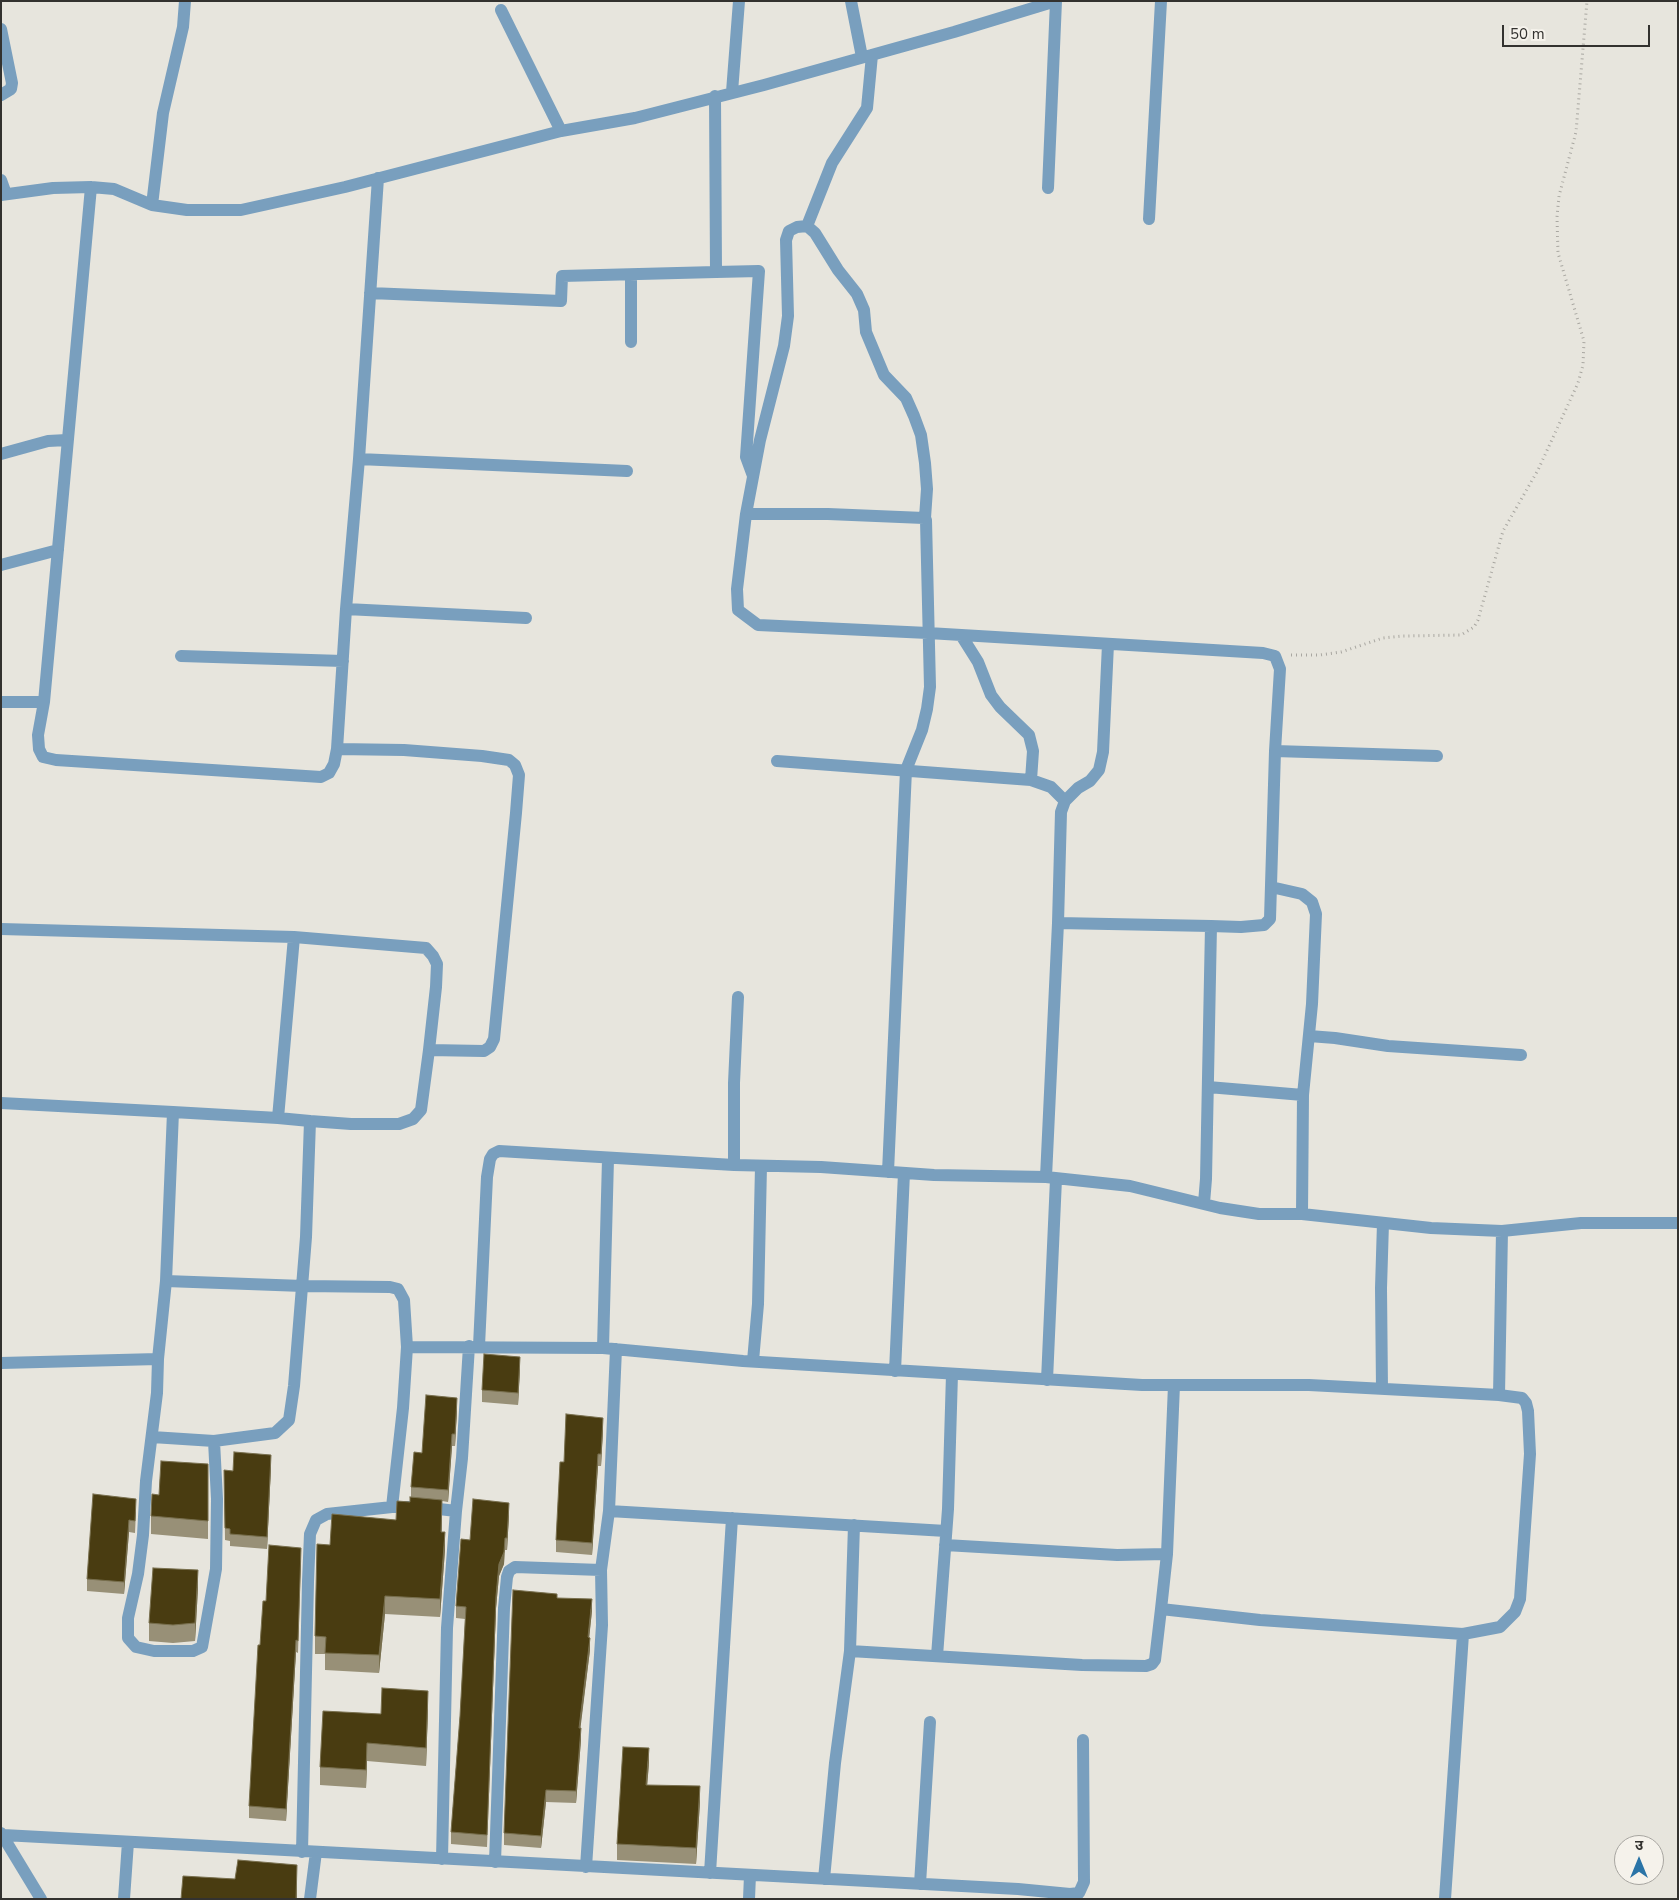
<!DOCTYPE html>
<html>
<head>
<meta charset="utf-8">
<style>
	body { margin:0 }
	#map { position:relative; width:1679px; height:1900px; overflow:hidden; background:#e7e5dd; font-family:"Nunito Sans","Noto Sans Devanagari",sans-serif }
	canvas { display:block }
	.frame { position:absolute; inset:0; border:2px solid #33322f; pointer-events:none }
	.north { position:absolute; left:1614px; top:1835px; width:50px; height:50px; box-sizing:border-box; background:#f5f2eb; border:1px solid #a7a5a0; border-radius:50%; rotate:0deg; font-size:14px; font-weight:700; line-height:20px; text-align:center; color:#33322f }
	.north::after { content:''; display:block; margin:auto; width:18px; height:22px; background:#2a74a7; clip-path:polygon(50% 0,100% 100%,50% 72%,0 100%) }
	.scale { position:absolute; left:1502px; top:25px; width:148px; height:22px; box-sizing:border-box; border:2px solid #33322f; border-top:0; padding-left:6px; font-size:15px; line-height:18px; white-space:nowrap; color:#33322f; -webkit-text-stroke:4px #f5f2eb; paint-order:stroke }
</style>
</head>
<body>
<div id="map">
<canvas width="1679" height="1900"></canvas>
<div class="frame"></div>
<div class="north">उ</div>
<div class="scale">50 m</div>
</div>
<script>
const context = document.querySelector('canvas').getContext('2d');
context.lineJoin = 'round';
function poly(rows) {
  const path = new Path2D();
  for (const r of rows) {
    path.moveTo(r[0], r[1]);
    for (let i = 2; i < r.length; i += 2) path.lineTo(r[i], r[i + 1]);
  }
  return path;
}
function stroke(path, color, width, dash) {
  context.strokeStyle = color;
  context.lineWidth = width;
  context.lineCap = dash ? 'butt' : 'round';
  context.setLineDash(dash || []);
  context.stroke(path);
}
function paint(path, color) {
  context.fillStyle = color;
  context.fill(path, 'evenodd');
}
const path = poly([
	[1291,655,1320,655,1341,652,1383,638,1403,636,1461,635,1474,627,1478,620,1503,531,1538,470,1578,383,1583,365,1584,341,1558,253,1557,217,1559,196,1576,132,1587,1]
]);
const minor = poly([
	[851,1,862,57],
	[501,10,561,131],
	[1,29,12,83,11,89,1,95],
	[732,92,739,1],
	[715,96,716,272,759,271,746,457,753,476],
	[1,180,6,194],
	[91,187,44,702,38,735,39,749,43,757,56,760,321,777,329,773,334,764,337,749,346,609,359,459,378,178],
	[1048,188,1056,1],
	[1,195,53,188,91,187,114,189,152,205,187,210,241,210,345,187,561,131,635,118,764,85,954,32,1056,1],
	[152,205,163,113,183,27,185,1],
	[1149,219,1161,1],
	[807,226,832,163,867,108,872,55],
	[631,275,631,342],
	[370,293,561,301,562,276,716,272],
	[1,454,48,441,67,440],
	[359,459,627,471],
	[746,514,828,514,924,518,926,520,930,687,927,709,922,730,906,770,888,1172],
	[925,518,927,489,925,463,921,435,914,416,906,398,884,375,866,332,864,310,857,294,838,270,815,233,807,226,797,227,789,231,786,240,788,316,784,346,760,440,746,514,737,589,738,610,758,625,928,633,1263,653,1275,656,1280,669,1275,751,1270,919,1264,925,1241,927,1211,926],
	[1,565,58,550],
	[346,609,526,618],
	[961,635,978,662,991,695,1000,707,1029,735,1033,751,1031,780,1051,787,1065,801],
	[181,656,343,661],
	[1,702,44,702],
	[1275,751,1437,756],
	[777,761,1031,780],
	[1271,887,1302,894,1312,902,1316,914,1312,1004,1303,1095,1302,1214],
	[1058,923,1061,812,1065,801,1078,788,1090,781,1099,770,1103,752,1108,644],
	[1,929,294,937],
	[738,997,734,1083,734,1165,821,1167,934,1175,1046,1177,1130,1186,1220,1208,1259,1214,1302,1214,1431,1228,1502,1231,1581,1223,1678,1223],
	[1309,1036,1335,1038,1388,1046,1521,1055],
	[1208,1087,1303,1095],
	[1,1103,173,1112],
	[310,1121,278,1118,294,937,426,948,433,956,437,964,436,987,429,1050],
	[1046,1177,1058,923,1211,926,1206,1179,1204,1203],
	[166,1281,173,1112,278,1118],
	[479,1346,487,1177,490,1159,493,1154,499,1151,734,1165],
	[603,1348,608,1159],
	[616,1349,609,1511,946,1531],
	[753,1361,758,1304,761,1166],
	[1,1363,158,1359,166,1281,303,1286,390,1287,398,1289,404,1300,407,1347,603,1348,743,1361,1142,1385,1309,1385,1499,1395,1522,1398,1526,1403,1528,1411,1530,1454,1520,1599,1515,1612,1500,1627,1463,1634,1260,1620,1161,1609,1155,1660,1152,1664,1146,1666,1082,1665,850,1651,835,1763,824,1879],
	[895,1371,904,1173],
	[1047,1380,1056,1179],
	[1382,1389,1381,1288,1383,1223],
	[1499,1395,1502,1231],
	[152,1437,214,1441,217,1499,216,1569,202,1647,193,1651,154,1651,136,1647,128,1638,128,1618,138,1574,143,1535,146,1481,157,1393,158,1359],
	[214,1441,275,1433,289,1420,294,1386,306,1237,310,1121,351,1124,399,1124,413,1119,421,1110,429,1050,484,1051,490,1047,494,1039,516,813,519,775,515,765,509,760,482,756,404,750,337,749],
	[392,1507,403,1408,407,1347],
	[456,1511,462,1458,469,1346],
	[945,1545,1117,1555,1167,1554],
	[1161,1609,1167,1554,1174,1385],
	[850,1651,854,1525],
	[937,1656,948,1509,952,1374],
	[1,1833,41,1899],
	[3,1835,1018,1889,1070,1894,1079,1893,1084,1882,1083,1740],
	[302,1852,308,1582,310,1534,316,1520,327,1514,392,1507,422,1507,456,1511,447,1628,442,1859],
	[495,1862,504,1608,507,1577,509,1571,515,1567,601,1570],
	[586,1867,602,1625,601,1570,609,1511],
	[710,1873,732,1518],
	[920,1884,930,1722],
	[124,1899,128,1842],
	[310,1899,316,1852],
	[749,1899,750,1875],
	[1445,1899,1463,1634]
]);
const wall = poly([
	[520,1369,518,1405,482,1402,482,1390],
	[457,1410,455,1446,452,1446,448,1502,442,1501,442,1532,445,1550,440,1617,385,1614,379,1673,325,1670,325,1654,315,1654,315,1636,330,1545,396,1520,410,1502,411,1497,411,1487,422,1453],
	[603,1430,601,1466,598,1466,592,1555,556,1552,556,1540,564,1462],
	[208,1464,208,1539,151,1534,151,1516,159,1495],
	[271,1467,267,1549,230,1546,230,1541,225,1540,224,1470,233,1471],
	[136,1511,135,1533,129,1532,124,1594,87,1591,87,1579],
	[509,1515,507,1550,505,1550,504,1564,499,1576,496,1608,487,1847,451,1844,451,1832,460,1716,465,1619,456,1618,456,1606,470,1540],
	[301,1560,298,1653,296,1652,286,1821,249,1818,249,1806,266,1601],
	[198,1588,195,1641,173,1643,149,1641,149,1623],
	[557,1598,592,1611,589,1637,590,1650,580,1728,581,1740,576,1803,546,1802,541,1848,504,1845,504,1833],
	[428,1709,426,1766,367,1761,366,1788,320,1785,320,1767,381,1714],
	[649,1763,647,1785,700,1802,696,1864,617,1860,617,1844]
]);
const shadedWall = poly([
	[520,1357,520,1369,518,1405,518,1393],
	[457,1398,457,1410,455,1446,455,1434],
	[603,1418,603,1430,601,1466,601,1454],
	[452,1434,452,1446,448,1502,448,1490],
	[598,1454,598,1466,592,1555,592,1543],
	[271,1455,271,1467,267,1549,267,1537],
	[509,1503,509,1515,507,1550,507,1538],
	[129,1520,129,1532,124,1594,124,1582],
	[445,1532,445,1550,440,1617,440,1599],
	[505,1538,504,1564,499,1576,496,1608,487,1847,496,1596,499,1564],
	[198,1570,198,1588,195,1641,195,1623],
	[385,1596,385,1614,379,1673,379,1655],
	[592,1599,592,1611,588,1649,588,1637],
	[590,1638,590,1650,579,1740,579,1728],
	[296,1640,296,1652,286,1821,286,1809],
	[428,1691,428,1709,426,1766,426,1748],
	[581,1728,581,1740,576,1803,576,1791],
	[367,1743,367,1761,366,1788,366,1770],
	[649,1748,649,1763,646,1800,646,1785],
	[700,1786,700,1802,696,1864,696,1848],
	[546,1790,546,1802,541,1848,541,1836],
	[297,1865,297,1899,296,1899]
]);
const building = poly([
	[484,1354,520,1357,518,1393,482,1390,484,1354],
	[426,1395,457,1398,455,1434,452,1434,448,1490,411,1487,414,1452,422,1453,426,1395],
	[566,1414,603,1418,601,1454,598,1454,592,1543,556,1540,560,1462,564,1462,566,1414],
	[234,1452,271,1455,267,1537,230,1534,230,1529,225,1528,224,1470,233,1471,234,1452],
	[161,1461,208,1464,208,1521,151,1516,152,1494,159,1495,161,1461],
	[93,1494,136,1499,135,1521,129,1520,124,1582,87,1579,93,1494],
	[410,1497,442,1500,441,1532,445,1532,440,1599,385,1596,379,1655,325,1653,326,1637,315,1636,317,1544,330,1545,332,1514,396,1520,397,1501,410,1502,410,1497],
	[473,1499,509,1503,507,1538,505,1538,504,1552,499,1564,496,1596,487,1835,451,1832,460,1716,466,1607,456,1606,461,1539,470,1540,473,1499],
	[269,1545,301,1548,298,1641,296,1640,286,1809,249,1806,258,1645,260,1645,263,1601,266,1601,269,1545],
	[153,1568,198,1570,195,1623,173,1625,149,1623,153,1568],
	[513,1590,557,1594,557,1598,592,1599,588,1637,590,1638,579,1728,581,1728,576,1791,546,1790,541,1836,504,1833,513,1590],
	[382,1688,428,1691,426,1748,367,1743,366,1770,320,1767,323,1711,381,1714,382,1688],
	[623,1747,649,1748,646,1785,700,1786,696,1848,617,1844,623,1747],
	[238,1860,297,1865,296,1899,181,1899,183,1876,235,1879,238,1860]
]);
stroke(path, '#a9a7a1', 3, [1, 4]);
stroke(minor, '#799fbe', 12);
paint(wall, '#989077');
paint(shadedWall, '#786f4e');
paint(building, '#493c11');
stroke(building, '#786f4e', 1);
</script>
</body>
</html>
